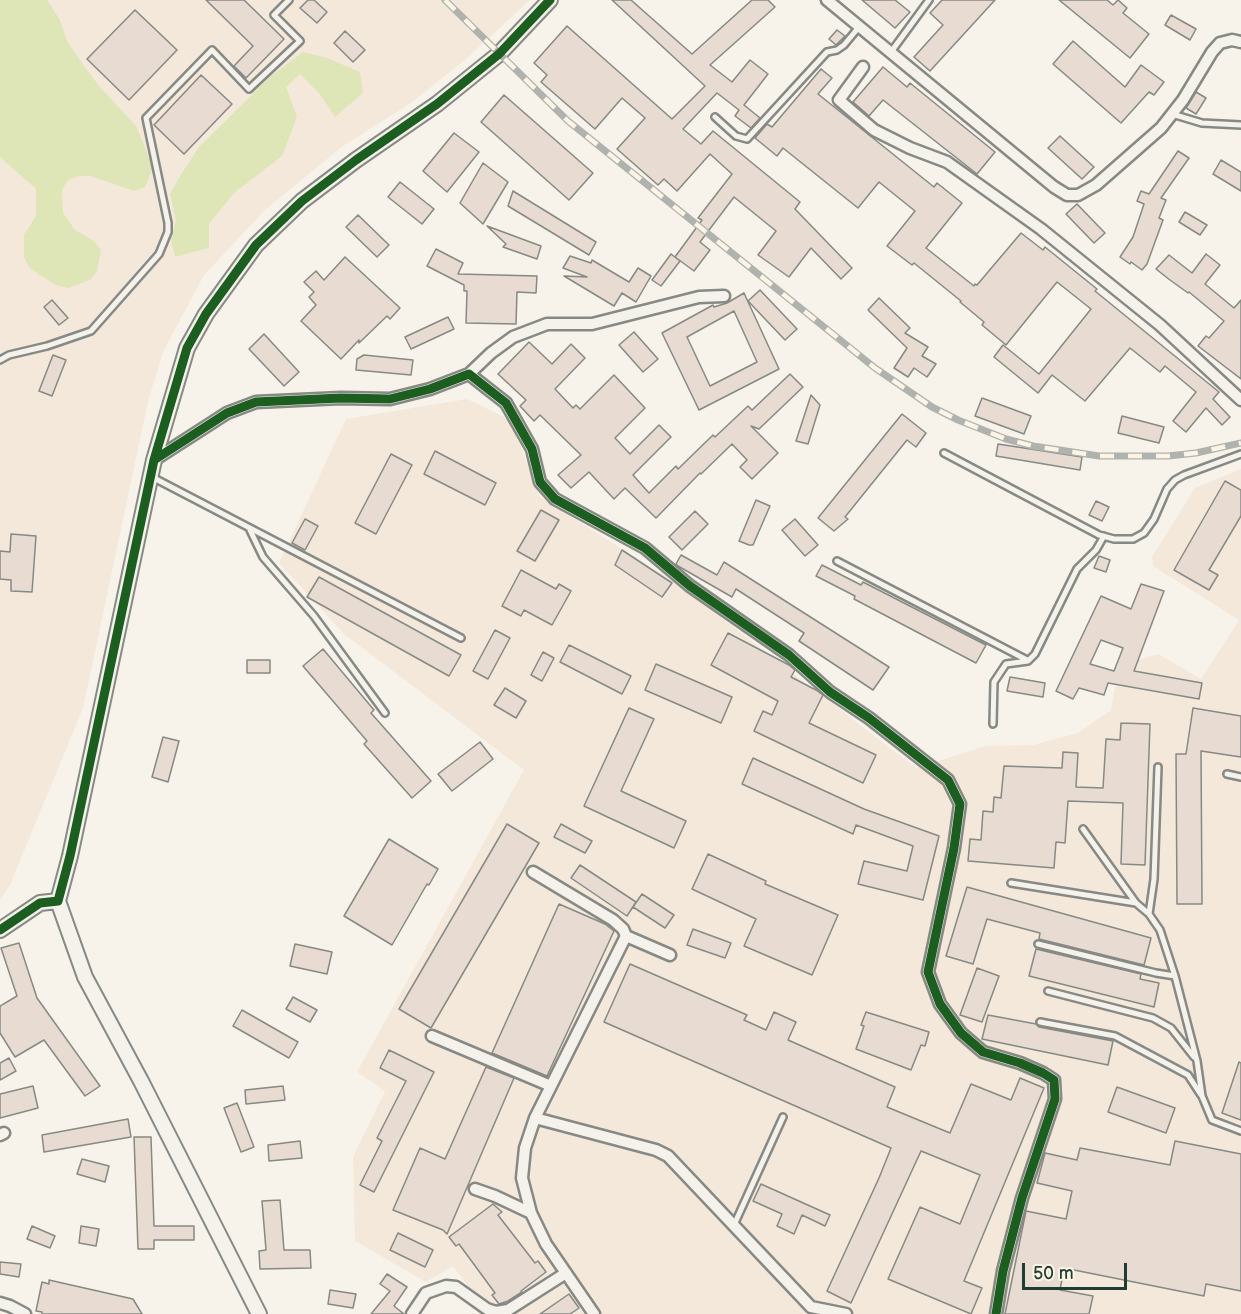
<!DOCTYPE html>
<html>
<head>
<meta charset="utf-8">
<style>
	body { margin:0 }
	#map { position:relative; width:1241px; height:1314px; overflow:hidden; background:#f7f3ea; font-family:"Balsamiq Sans",sans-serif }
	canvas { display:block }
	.scale { position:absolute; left:1022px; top:1263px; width:105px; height:27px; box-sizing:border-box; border:3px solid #1f3d34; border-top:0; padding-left:8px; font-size:18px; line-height:21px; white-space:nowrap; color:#1f3d34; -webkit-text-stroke:4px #fcf5e5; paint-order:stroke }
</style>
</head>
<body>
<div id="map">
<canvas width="1241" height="1314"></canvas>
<div class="scale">50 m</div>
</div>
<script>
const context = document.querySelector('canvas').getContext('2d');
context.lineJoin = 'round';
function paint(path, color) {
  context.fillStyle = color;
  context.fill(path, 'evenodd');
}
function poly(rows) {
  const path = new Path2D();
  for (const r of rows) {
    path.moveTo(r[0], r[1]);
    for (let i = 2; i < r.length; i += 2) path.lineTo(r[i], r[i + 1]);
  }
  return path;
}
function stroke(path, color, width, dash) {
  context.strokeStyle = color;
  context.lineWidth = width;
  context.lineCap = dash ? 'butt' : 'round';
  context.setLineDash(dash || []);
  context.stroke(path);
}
const built = poly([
	[0,0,530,0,466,59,411,103,343,146,265,210,204,275,164,350,149,397,83,708,10,885,0,900],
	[467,399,510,420,540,497,679,585,916,768,985,746,1033,745,1078,733,1111,710,1119,666,1158,654,1201,679,1239,620,1153,566,1152,557,1195,488,1241,469,1241,1314,489,1314,453,1266,426,1282,355,1241,353,1157,385,1091,357,1072,524,770,344,634,279,563,346,419]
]);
const green = poly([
	[0,0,47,0,60,20,67,41,79,59,99,86,136,126,153,167,145,187,134,191,90,176,79,176,68,180,62,190,63,213,75,230,94,241,101,250,97,271,90,280,69,288,58,286,38,274,29,267,24,257,24,235,36,216,36,189,0,157],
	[303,52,327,58,360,72,363,93,335,117,319,93,300,74,286,87,297,117,282,156,234,193,209,224,209,248,175,257,171,240,176,220,170,194,180,176,199,147,269,78]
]);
const building = poly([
	[206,0,244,0,284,39,246,78,234,66,253,46,206,0],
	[308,0,314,0,327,12,317,23,300,8,308,0],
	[612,0,631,0,692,54,752,0,768,0,775,7,710,65,732,82,750,60,768,74,744,105,760,118,751,128,735,116,739,110,717,93,683,129,701,144,713,131,800,202,795,209,852,268,841,279,811,248,789,277,758,255,776,231,734,197,700,242,710,250,694,271,675,257,702,220,698,218,732,174,710,154,677,191,664,179,658,185,617,149,645,118,622,98,595,129,541,82,547,75,534,63,567,26,672,119,705,86,612,0],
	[862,0,895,0,910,12,895,28,862,0],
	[942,0,995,0,930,71,914,57,943,25,930,13,942,0],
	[1059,0,1107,0,1113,5,1118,0,1127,8,1123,13,1149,34,1130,58,1059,0],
	[135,10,177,50,129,100,87,59,135,10],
	[1171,15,1196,29,1190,40,1165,25,1171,15],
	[837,30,845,36,836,45,829,39,837,30],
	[345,31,365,50,353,62,334,43,345,31],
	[1073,41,1125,87,1141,65,1164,82,1154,95,1149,92,1121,123,1053,64,1073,41],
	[883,67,907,87,910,83,995,152,977,174,883,100,869,116,853,102,883,67],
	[821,69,832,78,818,94,934,187,937,183,962,203,926,248,974,286,975,284,977,285,1021,233,1043,250,1045,247,1097,289,1095,291,1219,392,1213,399,1230,417,1222,425,1206,408,1186,432,1173,421,1196,392,1165,366,1160,372,1130,348,1085,401,1052,375,1038,393,994,357,1003,345,1039,374,1091,309,1057,282,1006,345,982,325,984,322,960,302,961,301,914,263,912,265,887,246,915,211,879,182,858,208,783,148,777,156,755,138,767,124,772,127,821,69],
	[201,75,232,104,184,154,154,125,201,75],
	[1196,92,1206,98,1196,114,1186,108,1196,92],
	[504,95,593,173,569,200,481,122,504,95],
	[454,133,479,152,447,192,423,171,454,133],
	[1060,136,1094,167,1082,179,1048,148,1060,136],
	[1178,151,1189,158,1161,198,1166,200,1159,218,1163,220,1147,264,1142,270,1131,262,1130,264,1120,257,1133,237,1144,204,1137,201,1141,191,1149,194,1178,151],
	[1221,160,1241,172,1241,191,1213,174,1221,160],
	[483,163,508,182,483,224,460,203,483,163],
	[400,182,434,209,422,224,388,197,400,182],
	[513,191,596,242,589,255,508,206,513,191],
	[1077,204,1105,233,1094,243,1066,214,1077,204],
	[1185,212,1207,225,1200,235,1179,222,1185,212],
	[358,215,389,245,377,257,346,227,358,215],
	[487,226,541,246,537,259,503,247,506,244,487,226],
	[436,249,463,263,458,274,537,276,536,293,517,292,516,324,466,323,467,291,464,291,464,285,427,266,436,249],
	[671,254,680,261,661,286,652,280,671,254],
	[1206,254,1220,265,1205,284,1234,308,1241,300,1241,379,1198,346,1206,336,1209,338,1224,321,1189,292,1188,293,1170,280,1156,269,1169,255,1192,273,1206,254],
	[570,256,591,263,592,260,629,282,638,268,651,276,636,302,622,293,614,306,564,276,587,277,563,268,570,256],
	[345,257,400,308,390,319,387,316,359,343,359,340,341,359,301,321,316,305,309,297,314,292,304,282,316,271,324,280,345,257],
	[760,290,797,329,785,340,748,301,760,290],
	[744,293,779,369,699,410,662,333,713,305,714,307,727,303,744,293],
	[734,311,757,362,710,386,687,337,734,311],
	[879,298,910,328,905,333,928,347,922,356,936,364,927,377,914,368,908,377,894,368,907,348,868,310,879,298],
	[52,300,68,318,59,325,44,307,52,300],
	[448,317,454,329,411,349,405,337,448,317],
	[634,332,658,359,643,372,619,345,634,332],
	[264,334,299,372,284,386,249,349,264,334],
	[529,342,552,364,571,344,585,358,555,389,573,408,576,405,580,409,614,375,645,408,615,438,630,454,659,425,671,437,633,475,649,493,676,466,678,469,713,435,715,437,748,406,752,410,790,374,803,387,759,429,751,426,778,453,752,479,740,467,747,460,732,444,701,474,700,473,656,518,625,488,614,499,589,472,571,488,558,475,581,455,540,415,534,421,520,406,526,400,498,374,529,342],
	[53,355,66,360,52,396,39,391,53,355],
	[364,355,413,360,411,375,356,370,357,359,364,355],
	[811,395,820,405,808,444,796,441,811,395],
	[982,398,1031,416,1024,434,975,416,982,398],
	[902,414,926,433,916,447,907,440,845,517,848,519,834,531,818,518,902,414],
	[1122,416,1164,427,1159,443,1118,433,1122,416],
	[998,444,1082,457,1080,470,996,456,998,444],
	[435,451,496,483,485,505,424,474,435,451],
	[391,454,412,465,376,534,355,523,391,454],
	[1225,481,1241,490,1241,516,1209,570,1218,575,1209,590,1174,570,1225,481],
	[756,500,770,506,753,545,749,545,739,541,756,500],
	[1096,501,1109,507,1102,521,1089,515,1096,501],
	[541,510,559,520,535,561,517,551,541,510],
	[695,511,708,524,682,550,669,537,695,511],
	[305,519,318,526,305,550,292,543,305,519],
	[795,519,818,545,805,556,782,530,795,519],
	[11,534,36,536,32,592,11,591,11,580,0,579,0,551,10,552,11,534],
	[622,550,672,583,662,597,615,565,622,550],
	[681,555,717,575,724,562,889,667,873,690,799,641,804,633,736,589,732,597,678,566,676,564,681,555],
	[1099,556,1110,560,1106,572,1094,568,1099,556],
	[822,565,861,585,863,582,986,645,976,663,854,599,855,596,816,576,822,565],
	[521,570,556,589,559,584,571,591,552,625,524,610,521,616,502,606,521,570],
	[319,577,461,655,449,676,307,597,319,577],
	[1141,584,1164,591,1134,671,1202,683,1199,699,1108,683,1104,695,1079,688,1073,699,1056,691,1101,596,1131,609,1141,584],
	[1101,640,1123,648,1114,671,1090,664,1101,640],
	[495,630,510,638,488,679,473,671,495,630],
	[728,633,789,665,795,670,791,677,816,690,823,695,809,723,876,755,863,783,754,731,763,711,772,715,778,701,711,665,728,633],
	[569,645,631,676,622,694,560,662,569,645],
	[323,649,374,710,371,713,431,781,412,798,364,744,367,741,303,666,323,649],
	[543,652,554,658,542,681,531,675,543,652],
	[247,660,270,660,270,673,247,673,247,660],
	[656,664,732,697,721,723,645,690,656,664],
	[1010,677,1045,683,1043,697,1007,691,1010,677],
	[505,688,526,701,516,718,494,705,505,688],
	[629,708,654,719,621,791,686,821,674,848,584,806,629,708],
	[1193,708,1241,716,1241,757,1201,751,1202,904,1177,904,1176,754,1186,754,1193,708],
	[1121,723,1150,724,1145,865,1121,864,1123,803,1068,801,1065,843,1056,842,1054,868,968,861,970,839,981,840,983,811,993,812,994,797,1001,798,1004,766,1062,768,1063,752,1078,753,1076,787,1103,788,1106,739,1120,740,1121,723],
	[163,737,179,741,168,782,152,777,163,737],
	[480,742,493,759,452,791,438,774,480,742],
	[753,758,864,809,939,836,923,900,858,884,864,861,907,871,913,846,856,825,853,834,742,784,753,758],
	[507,824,539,843,431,1028,399,1009,507,824],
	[561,824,592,841,585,853,554,837,561,824],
	[389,839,438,869,429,885,427,884,392,945,344,916,389,839],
	[708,854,766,881,765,884,838,915,812,975,744,946,756,919,692,889,708,854],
	[580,865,636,902,627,916,571,878,580,865],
	[967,887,1151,938,1144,965,1039,939,1040,933,987,919,973,964,946,956,967,887],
	[642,894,674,915,665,928,633,907,642,894],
	[559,904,605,924,614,931,547,1076,492,1053,559,904],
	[693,929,731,943,725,958,687,945,693,929],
	[19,943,37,998,100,1086,85,1096,44,1040,15,1057,0,1033,0,1006,17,996,1,948,19,943],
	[295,944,332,952,327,974,290,966,295,944],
	[1036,949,1141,974,1140,979,1159,983,1154,1007,1029,976,1036,949],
	[630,964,747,1015,744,1020,766,1030,774,1012,796,1022,788,1040,895,1087,887,1107,950,1133,971,1084,1011,1100,1020,1078,1044,1088,964,1281,982,1288,971,1314,888,1279,920,1207,960,1224,980,1175,921,1151,851,1303,827,1291,879,1178,891,1148,604,1022,630,964],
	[977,968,999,976,982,1022,960,1015,977,968],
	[293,997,317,1010,310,1022,286,1009,293,997],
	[242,1010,298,1042,289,1058,233,1026,242,1010],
	[866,1012,929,1032,925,1046,921,1045,911,1070,856,1049,864,1026,861,1025,866,1012],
	[988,1015,1036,1024,1039,1027,1113,1041,1108,1065,982,1039,988,1015],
	[389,1050,434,1072,374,1192,360,1185,382,1141,377,1138,406,1081,380,1068,389,1050],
	[9,1058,16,1071,0,1080,0,1063,9,1058],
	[1239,1062,1241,1063,1241,1120,1222,1113,1239,1062],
	[486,1067,514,1078,447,1234,443,1230,393,1210,420,1148,445,1159,486,1067],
	[33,1086,38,1108,0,1118,0,1094,33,1086],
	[283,1086,285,1100,246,1104,245,1090,283,1086],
	[1117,1087,1175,1108,1166,1133,1108,1112,1117,1087],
	[237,1103,254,1147,241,1152,224,1108,237,1103],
	[128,1119,131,1137,44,1152,42,1135,128,1119],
	[134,1137,151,1137,154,1226,194,1226,194,1240,154,1240,154,1249,138,1249,134,1137],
	[300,1141,302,1158,269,1161,268,1145,300,1141],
	[1175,1141,1241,1154,1241,1291,1206,1284,1204,1296,1064,1268,1060,1290,1093,1296,1089,1314,1005,1314,1026,1211,1066,1219,1072,1191,1037,1183,1045,1153,1077,1160,1080,1148,1170,1165,1175,1141],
	[82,1159,109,1166,105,1182,77,1174,82,1159],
	[761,1184,830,1215,825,1226,802,1215,794,1234,777,1226,782,1214,753,1201,761,1184],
	[280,1200,284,1250,310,1250,311,1268,260,1269,259,1251,266,1250,262,1201,280,1200],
	[493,1204,502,1212,498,1215,535,1263,538,1261,546,1272,521,1291,522,1292,508,1301,499,1304,492,1295,495,1293,459,1244,456,1246,449,1237,493,1204],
	[32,1226,55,1236,50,1248,27,1239,32,1226],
	[81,1226,99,1229,96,1246,79,1243,81,1226],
	[398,1233,433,1250,425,1267,390,1250,398,1233],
	[0,1262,21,1264,19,1277,0,1274,0,1262],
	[387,1274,407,1287,394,1306,404,1314,371,1314,390,1291,380,1284,387,1274],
	[49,1280,133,1299,142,1314,42,1314,42,1312,36,1311,42,1282,49,1284,49,1280],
	[330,1290,356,1294,353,1308,328,1304,330,1290],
	[569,1294,579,1308,570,1314,540,1314,569,1294]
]);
const service = poly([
	[891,52,929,0],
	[1172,114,1202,123,1241,125],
	[715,117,736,136,747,139,827,52,837,50,844,45,859,27],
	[0,360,9,355,47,346,91,331,159,254,168,232,168,223,146,118,212,50,249,89,300,41,274,15,289,0],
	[944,453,1099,535,1114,539,1133,539,1144,533,1154,519,1167,489,1175,480,1184,475,1241,454],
	[152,477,461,638],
	[250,530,263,557,314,616,385,713],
	[837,561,1027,660],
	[993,724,994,682,1006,664,1028,661,1035,654,1077,569,1096,550,1104,536],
	[1227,774,1241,777],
	[1083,829,1136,903],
	[1011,883,1136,903,1149,914,1160,930,1175,976,1197,1061,1202,1096,1212,1120,1241,1131],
	[1149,914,1154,879,1158,767],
	[1038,944,1156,973,1175,976],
	[1048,991,1153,1018,1171,1028,1194,1057],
	[1040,1022,1115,1036,1188,1075,1201,1095],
	[734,1225,783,1117]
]);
const minor = poly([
	[827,0,1054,187,1067,195,1078,195,1096,185,1161,128,1183,100,1212,52,1220,43,1232,40,1241,42],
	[863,67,839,100,874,130,910,148,947,162,1041,229,1160,325,1241,400],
	[469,374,491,353,513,337,547,324,592,324,699,297,724,296],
	[154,460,227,413,256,402,341,398,390,399,430,389,469,374,506,403,532,449,540,482,555,499,645,548,690,586,789,655,830,692,869,718,948,780,960,804,954,848,928,972,940,1004,961,1033,983,1052,1020,1063,1043,1073,1054,1080,1055,1099,1022,1198,1003,1271,996,1314],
	[533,872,613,920,623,929,626,936,535,1118,525,1148,522,1178,531,1213,546,1244,594,1314],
	[626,936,670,955],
	[432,1036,551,1086],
	[535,1118,656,1150,668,1156,811,1307,846,1314],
	[0,1135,4,1133],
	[475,1189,495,1196,531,1213],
	[0,1303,10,1306,25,1314],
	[412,1314,426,1293,446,1286,456,1287,487,1309,496,1312,508,1310,566,1273]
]);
const tertiary = poly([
	[58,901,85,977,141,1081,259,1314],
	[0,930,40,903,58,901,70,856,154,460,187,348,206,314,256,245,302,201,356,160,437,104,499,54,550,0]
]);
const rail = poly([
	[445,0,568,121,875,368,932,407,958,420,1006,439,1033,446,1099,456,1168,456,1196,453,1241,443]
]);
const cycleway = poly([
	[154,460,227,413,256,402,341,398,390,399,430,389,469,374,506,403,532,449,540,482,555,499,645,548,690,586,789,655,830,692,869,718,948,780,960,804,954,848,928,972,940,1004,961,1033,983,1052,1020,1063,1043,1073,1054,1080,1055,1099,1022,1198,1003,1271,996,1314],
	[0,930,40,903,58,901,70,856,154,460,187,348,206,314,256,245,302,201,356,160,437,104,499,54,550,0]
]);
paint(built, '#f4e8da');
paint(green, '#dee6b8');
paint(building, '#e7dbd2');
stroke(building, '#868984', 1.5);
stroke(service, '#868984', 10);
stroke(minor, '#868984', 15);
stroke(tertiary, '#868984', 18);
stroke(service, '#f5f2ec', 5);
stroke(minor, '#f5f2ec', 10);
stroke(tertiary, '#f5f2ec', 14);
stroke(rail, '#b0b2ad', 7);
stroke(rail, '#fcf5e5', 4.5, [14]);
stroke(cycleway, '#1b5e20', 9);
</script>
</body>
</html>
